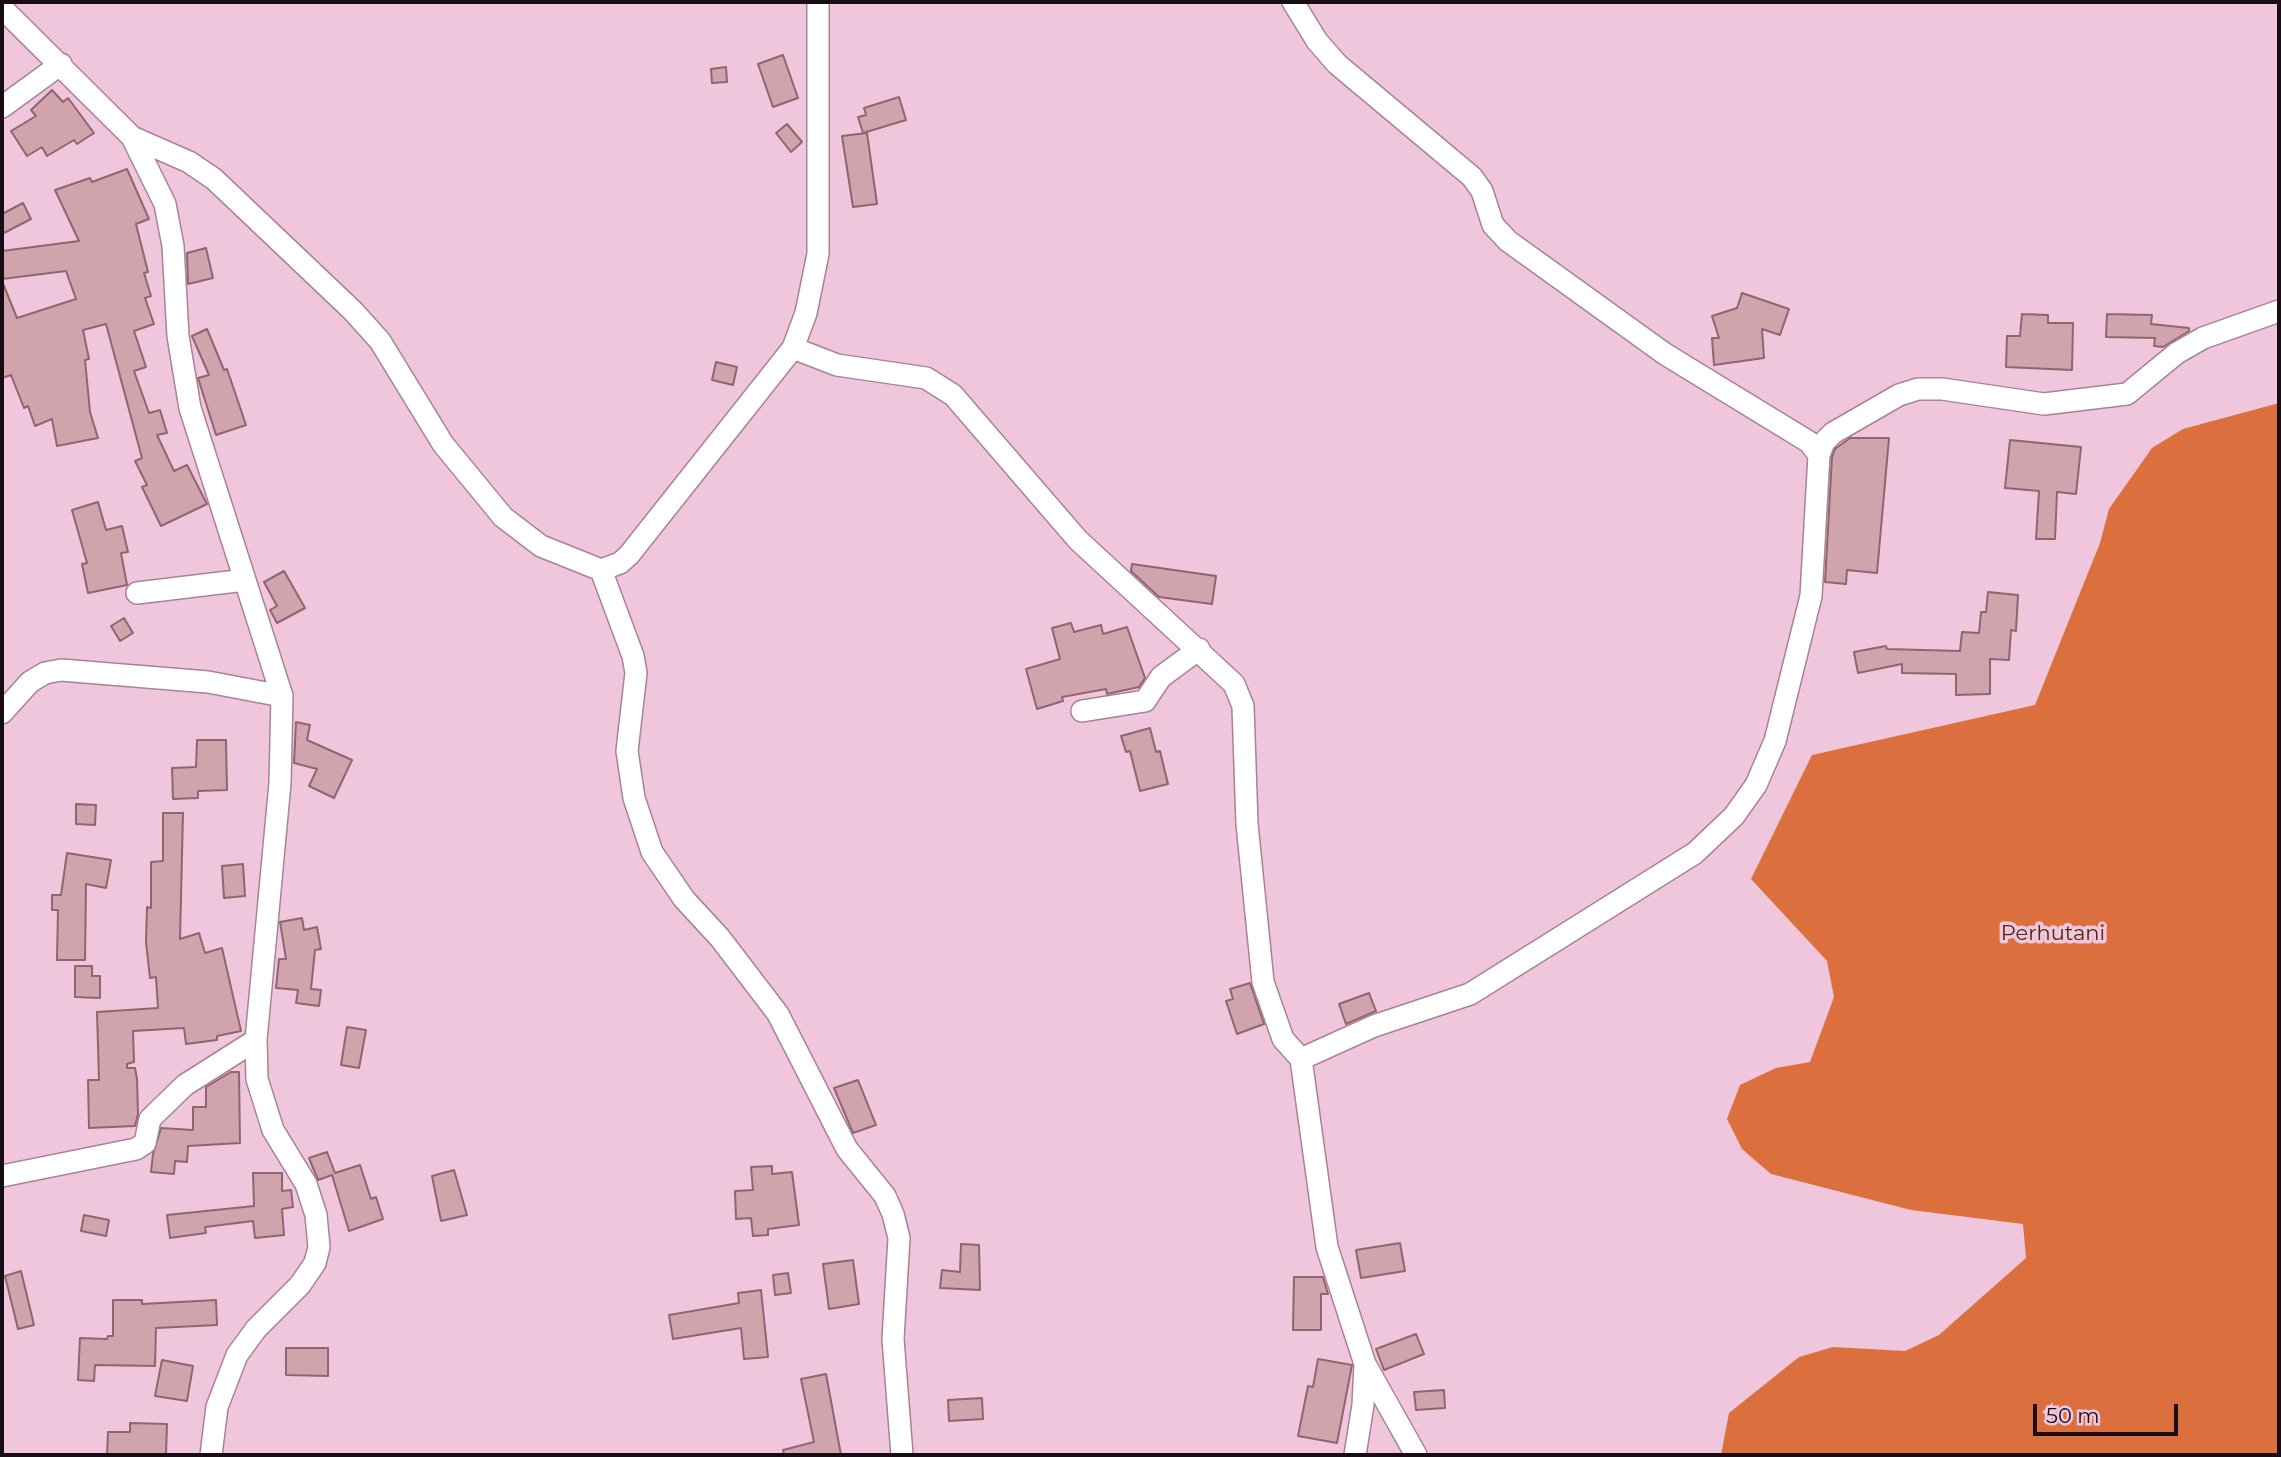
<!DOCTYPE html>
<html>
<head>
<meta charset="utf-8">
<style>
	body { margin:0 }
	#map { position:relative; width:2281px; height:1457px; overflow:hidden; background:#f0c6dc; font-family:Montserrat,sans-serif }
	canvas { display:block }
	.frame { position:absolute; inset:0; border:4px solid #1a0c14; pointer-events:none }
	.scale { position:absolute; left:2033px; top:1404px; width:145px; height:32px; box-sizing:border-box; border:4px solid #1a0c14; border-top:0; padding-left:9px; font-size:21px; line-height:24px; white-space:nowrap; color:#1a0c14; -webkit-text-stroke:5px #f0c6dc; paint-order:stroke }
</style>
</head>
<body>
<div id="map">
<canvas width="2281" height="1457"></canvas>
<div class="frame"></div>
<div class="scale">50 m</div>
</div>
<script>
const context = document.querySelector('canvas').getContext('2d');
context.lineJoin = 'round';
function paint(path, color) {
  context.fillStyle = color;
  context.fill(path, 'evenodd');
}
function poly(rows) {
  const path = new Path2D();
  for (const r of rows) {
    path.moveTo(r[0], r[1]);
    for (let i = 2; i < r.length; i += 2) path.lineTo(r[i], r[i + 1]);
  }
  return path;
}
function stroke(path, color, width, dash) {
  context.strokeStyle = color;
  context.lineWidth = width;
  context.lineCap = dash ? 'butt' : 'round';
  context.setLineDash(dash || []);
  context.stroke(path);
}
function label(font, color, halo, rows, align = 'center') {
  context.font = font + ' Montserrat,sans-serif';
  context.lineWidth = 7;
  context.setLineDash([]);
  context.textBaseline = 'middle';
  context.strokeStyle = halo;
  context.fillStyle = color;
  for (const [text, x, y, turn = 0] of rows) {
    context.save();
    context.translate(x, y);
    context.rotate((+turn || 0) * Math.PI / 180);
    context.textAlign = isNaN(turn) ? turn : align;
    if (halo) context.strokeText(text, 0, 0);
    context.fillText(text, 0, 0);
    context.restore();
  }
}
const forest = poly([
	[2279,403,2279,1455,1721,1455,1729,1413,1799,1357,1833,1347,1905,1351,1939,1335,2026,1258,2023,1224,1911,1210,1771,1174,1742,1149,1727,1119,1740,1085,1776,1068,1810,1062,1834,997,1827,961,1751,879,1812,755,2035,705,2100,543,2109,509,2152,448,2183,429]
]);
const building = poly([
	[783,55,798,98,773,107,758,64,783,55],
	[726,67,727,82,712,83,711,69,726,67],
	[52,90,63,102,68,98,94,133,77,144,74,140,47,156,42,147,27,156,11,131,36,116,31,110,52,90],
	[899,97,906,120,863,133,858,117,866,115,864,108,899,97],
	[787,124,802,142,791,152,776,133,787,124],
	[867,133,877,204,853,207,842,136,867,133],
	[127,169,149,219,136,224,148,272,144,273,151,296,145,298,154,324,134,331,146,367,134,371,149,413,160,410,167,433,157,435,174,471,187,465,207,504,161,526,142,487,147,485,135,461,142,458,106,324,83,330,89,359,85,360,90,412,98,438,57,446,52,419,35,426,28,406,24,408,11,375,2,378,2,281,17,318,76,299,66,271,2,279,2,251,79,241,55,190,90,178,92,182,127,169],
	[23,203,31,219,2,234,2,214,23,203],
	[206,248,213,278,188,284,187,253,206,248],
	[1742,293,1789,309,1780,335,1762,329,1764,358,1714,365,1712,338,1719,338,1712,316,1737,308,1742,293],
	[2022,314,2048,315,2048,323,2073,323,2072,370,2006,367,2007,336,2020,336,2022,314],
	[2107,314,2152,315,2151,324,2189,328,2189,331,2163,347,2154,346,2155,338,2106,337,2107,314],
	[207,329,224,370,227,369,246,425,216,435,198,378,209,375,192,336,207,329],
	[716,362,737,367,733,385,712,380,716,362],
	[1850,438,1889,438,1877,573,1847,570,1846,584,1825,582,1832,457,1835,449,1850,438],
	[2010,440,2081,447,2076,494,2057,492,2055,539,2036,539,2039,491,2005,488,2010,440],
	[98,502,106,530,122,526,128,552,121,553,127,585,88,593,82,564,87,563,72,510,98,502],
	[1132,564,1216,576,1212,604,1159,597,1131,571,1132,564],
	[284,571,305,608,277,623,270,610,277,606,264,582,284,571],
	[1988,592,2018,595,2016,631,2011,630,2009,660,1990,659,1990,694,1956,695,1956,674,1902,673,1902,664,1858,673,1854,652,1886,646,1887,649,1960,651,1962,632,1979,633,1981,612,1986,612,1988,592],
	[124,618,133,633,120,641,111,626,124,618],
	[1071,623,1074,632,1101,625,1103,634,1127,627,1145,678,1139,687,1107,694,1106,689,1062,697,1063,701,1037,709,1026,669,1060,659,1052,628,1071,623],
	[296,722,310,725,307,740,352,760,334,798,309,786,317,769,294,763,296,722],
	[1150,728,1156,752,1160,751,1168,784,1140,791,1130,751,1126,752,1121,736,1150,728],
	[197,740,226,740,227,790,198,791,198,798,173,799,172,768,196,767,197,740],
	[76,804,96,805,95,825,76,824,76,804],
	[163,813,183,813,180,939,199,933,205,953,222,948,241,1031,217,1036,217,1040,186,1044,184,1028,133,1031,134,1062,127,1064,127,1068,135,1068,137,1079,138,1114,135,1126,89,1128,88,1080,99,1080,97,1012,158,1008,156,977,150,978,146,942,147,907,151,908,151,862,163,861,163,813],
	[67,853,111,860,106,888,86,884,85,960,57,960,58,910,52,910,52,895,61,895,67,853],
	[243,864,245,896,224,898,222,866,243,864],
	[302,918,304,930,317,927,321,949,315,950,311,989,321,990,319,1006,296,1003,298,990,276,988,279,959,286,959,280,922,302,918],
	[75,966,92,966,92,976,100,976,100,998,75,997,75,966],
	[1250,983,1264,1024,1237,1034,1226,1001,1233,999,1230,989,1250,983],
	[1369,993,1376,1011,1346,1024,1339,1004,1369,993],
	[347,1027,366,1030,359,1068,341,1065,347,1027],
	[231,1072,239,1072,240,1143,188,1146,187,1162,175,1161,174,1174,151,1172,153,1154,161,1128,193,1130,193,1107,206,1107,206,1087,231,1072],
	[858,1080,876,1125,853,1133,834,1088,858,1080],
	[327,1152,335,1173,360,1165,371,1199,376,1197,383,1219,349,1231,332,1175,318,1180,309,1158,327,1152],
	[772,1166,772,1174,792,1172,799,1225,768,1229,768,1235,753,1236,751,1218,736,1219,735,1191,753,1190,751,1167,772,1166],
	[454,1170,467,1215,441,1221,432,1176,454,1170],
	[253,1173,282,1173,282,1191,291,1190,293,1207,282,1209,284,1235,255,1238,253,1221,205,1227,206,1233,170,1238,167,1215,254,1206,253,1173],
	[84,1215,109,1220,106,1236,81,1231,84,1215],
	[1400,1243,1405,1271,1361,1278,1356,1250,1400,1243],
	[961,1244,979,1245,980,1290,940,1288,942,1270,960,1272,961,1244],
	[853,1260,859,1304,829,1309,823,1264,853,1260],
	[21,1271,34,1325,18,1329,5,1276,21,1271],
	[788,1273,791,1293,775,1295,773,1275,788,1273],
	[1294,1277,1323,1277,1328,1294,1321,1294,1321,1330,1293,1330,1294,1277],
	[761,1290,768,1357,744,1359,741,1328,673,1339,669,1315,739,1303,738,1293,761,1290],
	[113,1300,142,1300,142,1304,216,1300,217,1325,156,1328,155,1366,95,1365,94,1381,78,1380,80,1338,107,1339,108,1336,113,1336,113,1300],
	[1416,1334,1424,1354,1384,1370,1376,1349,1416,1334],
	[286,1348,328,1348,328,1376,286,1375,286,1348],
	[1318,1359,1352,1365,1337,1443,1298,1436,1308,1386,1313,1387,1318,1359],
	[162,1360,193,1366,187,1401,155,1396,162,1360],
	[826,1374,841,1455,784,1455,783,1450,814,1442,801,1379,826,1374],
	[1444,1390,1445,1408,1416,1410,1414,1392,1444,1390],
	[982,1398,983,1419,949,1421,948,1400,982,1398],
	[130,1423,167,1424,166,1455,107,1455,108,1432,130,1432,130,1423]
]);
const minor = poly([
	[1293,2,1317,41,1337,64,1472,177,1482,191,1493,225,1508,241,1665,354,1809,442,1819,455,1811,596,1775,741,1756,785,1734,816,1695,853,1470,994,1374,1026,1301,1059],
	[2,8,132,137,165,204,173,246,178,336,190,408,282,696,280,783,256,1040,257,1079,273,1130,306,1184,316,1215,319,1247,315,1263,300,1285,256,1329,237,1355,217,1407,211,1455],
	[2,107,61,64],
	[132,137,189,162,214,179,353,311,380,341,443,444,503,517,541,546,601,570,620,563,629,555,793,348,806,313,818,254,818,2],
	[793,348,837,365,926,378,953,395,1078,540,1234,684,1243,706,1247,824,1263,982,1283,1039,1301,1059,1327,1247,1365,1364,1363,1405,1355,1455],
	[1819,455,1824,442,1833,433,1899,395,1918,389,1942,389,2044,404,2127,394,2177,353,2203,338,2279,311],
	[601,570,633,656,636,673,627,751,634,798,652,852,684,899,720,938,778,1014,847,1149,885,1196,893,1214,899,1238,893,1339,902,1455],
	[137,593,245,580],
	[1082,711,1145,701,1161,677,1199,649],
	[2,713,30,682,45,673,61,670,208,682,282,696],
	[2,1176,136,1149,145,1143,150,1119,185,1085,256,1040],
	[1365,1364,1416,1455]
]);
const parkNames = [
	["Perhutani",2053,934]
];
paint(forest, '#db703e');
paint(building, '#d1a3ac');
stroke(building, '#90656f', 2);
stroke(minor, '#a98297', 24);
stroke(minor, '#fff', 21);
label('21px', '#522713', '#f0c6dc', parkNames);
</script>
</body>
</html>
